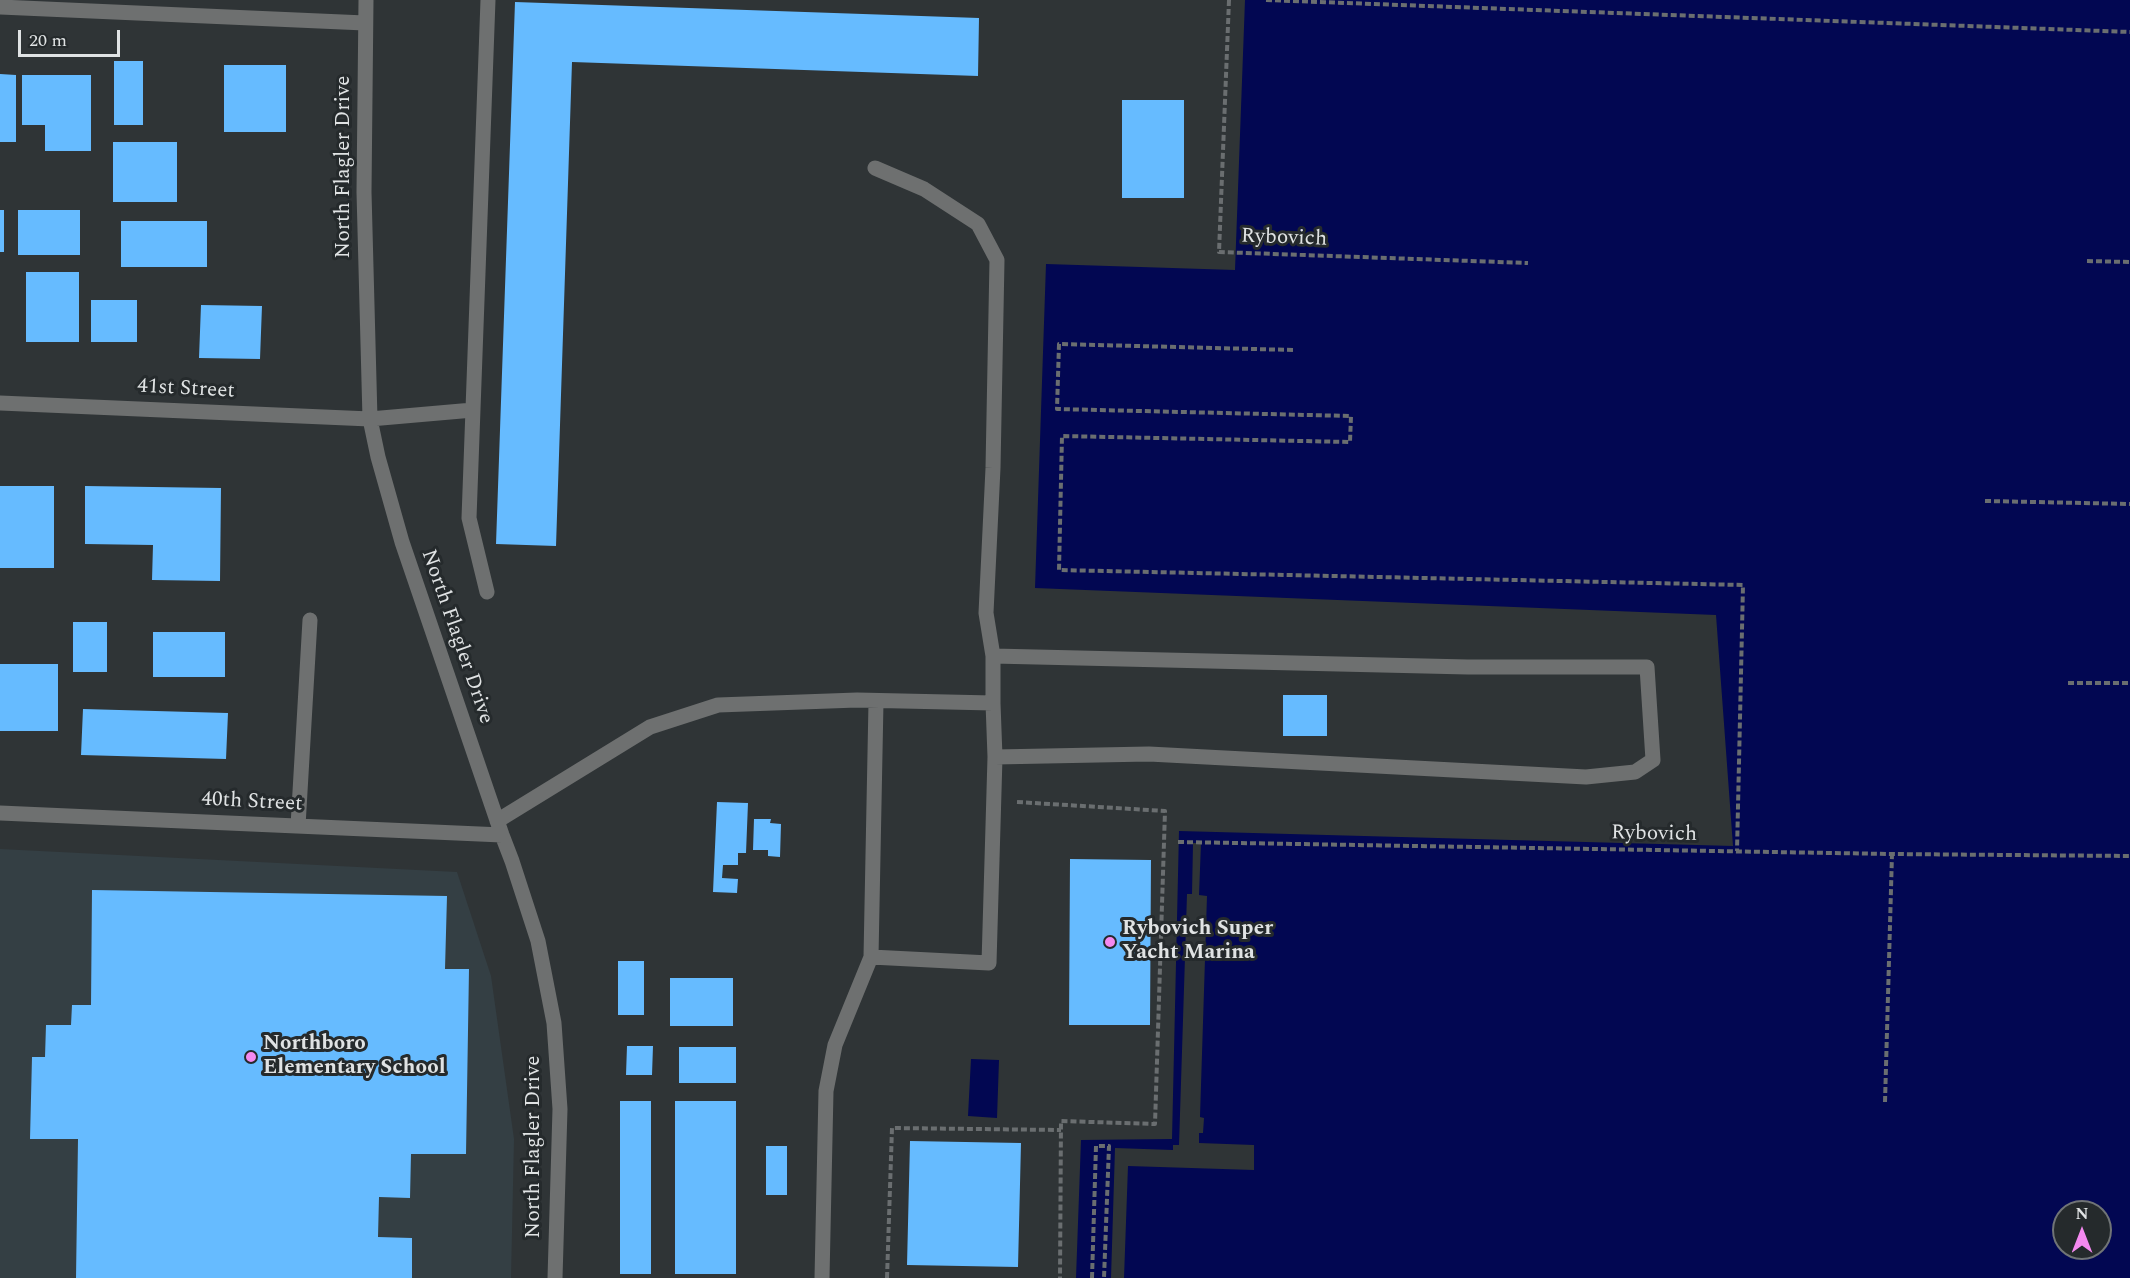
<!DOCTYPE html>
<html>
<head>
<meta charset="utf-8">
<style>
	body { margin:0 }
	#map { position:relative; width:2130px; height:1278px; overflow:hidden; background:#2f3436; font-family:Spectral,serif }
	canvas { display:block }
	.north { position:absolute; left:2052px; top:1200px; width:60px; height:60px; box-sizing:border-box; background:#252a2c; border:2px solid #707476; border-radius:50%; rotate:0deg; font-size:16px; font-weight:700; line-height:24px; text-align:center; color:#e0e3e4 }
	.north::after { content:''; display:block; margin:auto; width:21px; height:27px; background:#f489f0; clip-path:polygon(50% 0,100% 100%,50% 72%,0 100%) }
	.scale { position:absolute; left:18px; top:30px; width:102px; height:27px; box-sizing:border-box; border:3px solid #e0e3e4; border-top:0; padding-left:8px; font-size:18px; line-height:21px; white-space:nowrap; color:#e0e3e4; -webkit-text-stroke:4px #252a2c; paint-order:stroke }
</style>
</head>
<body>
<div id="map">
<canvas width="2130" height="1278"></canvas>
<div class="north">N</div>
<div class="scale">20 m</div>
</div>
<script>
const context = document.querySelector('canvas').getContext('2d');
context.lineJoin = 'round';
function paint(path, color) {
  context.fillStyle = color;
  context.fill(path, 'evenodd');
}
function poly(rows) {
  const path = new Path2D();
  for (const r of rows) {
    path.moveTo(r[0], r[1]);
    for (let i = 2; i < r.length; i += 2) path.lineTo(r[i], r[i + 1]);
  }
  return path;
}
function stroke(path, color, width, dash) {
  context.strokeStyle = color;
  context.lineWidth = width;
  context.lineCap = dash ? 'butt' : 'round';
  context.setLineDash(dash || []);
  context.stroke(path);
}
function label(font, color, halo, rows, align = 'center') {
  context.font = font + ' Spectral,serif';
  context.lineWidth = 6;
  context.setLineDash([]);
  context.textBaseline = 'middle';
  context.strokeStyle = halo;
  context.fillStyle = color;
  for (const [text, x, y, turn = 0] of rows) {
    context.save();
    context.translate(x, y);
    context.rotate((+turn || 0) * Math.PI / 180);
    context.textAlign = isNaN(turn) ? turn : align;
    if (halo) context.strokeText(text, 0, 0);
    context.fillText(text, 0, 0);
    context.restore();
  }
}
const built = poly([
	[0,849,457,872,491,976,514,1139,511,1278,0,1278]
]);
const water = poly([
	[1245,0,2130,0,2130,1278,1076,1278,1081,1140,1172,1139,1179,831,1733,846,1716,615,1035,588,1046,264,1235,270],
	[2064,1212,2100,1212,2100,1248,2064,1248],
	[971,1059,999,1060,997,1118,968,1116]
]);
const pier = poly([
	[1193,843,1201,843,1199,895,1207,896,1200,1117,1204,1118,1203,1133,1199,1133,1199,1143,1254,1145,1254,1170,1128,1166,1124,1278,1111,1278,1115,1148,1173,1150,1173,1145,1179,1145,1187,894,1192,894]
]);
const building = poly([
	[515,2,979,18,978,76,572,62,556,546,496,544],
	[114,61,143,61,143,125,114,125],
	[224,65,286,65,286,132,224,132],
	[0,74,16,75,16,142,0,142],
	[22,75,91,75,91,151,45,151,45,125,22,125],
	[1122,100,1184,100,1184,198,1122,198],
	[113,142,177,142,177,202,113,202],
	[0,210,4,210,4,252,0,252],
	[18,210,80,210,80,255,18,255],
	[121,221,207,221,207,267,121,267],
	[26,272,79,272,79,342,26,342],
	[91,300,137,300,137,342,91,342],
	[201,305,262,306,260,359,199,358],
	[0,486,54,486,54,568,0,568],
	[85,486,221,488,220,581,152,580,153,545,85,544],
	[73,622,107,622,107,672,73,672],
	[153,632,225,632,225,677,153,677],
	[0,664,58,664,58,731,0,731],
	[1283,695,1327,695,1327,736,1283,736],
	[83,709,228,713,226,759,81,755],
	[717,802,748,803,746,853,738,853,738,865,723,865,722,878,738,879,737,893,713,892],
	[754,819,771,819,770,823,781,824,780,857,768,856,768,850,753,850],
	[1070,859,1151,860,1150,1025,1069,1025],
	[92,890,447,896,445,969,469,969,466,1154,411,1154,410,1198,379,1197,378,1237,412,1238,412,1278,76,1278,78,1139,30,1139,32,1057,45,1057,46,1025,71,1025,72,1005,91,1005],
	[618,961,644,961,644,1015,618,1015],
	[670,978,733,978,733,1026,670,1026],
	[627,1046,653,1046,652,1075,626,1075],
	[679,1047,736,1047,736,1083,679,1083],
	[620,1101,651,1101,651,1274,620,1274],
	[675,1101,736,1101,736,1274,675,1274],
	[910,1141,1021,1143,1018,1267,907,1265],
	[766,1146,787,1146,787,1195,766,1195]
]);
const path = poly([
	[1229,0,1219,252,1528,263],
	[1266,0,2130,32],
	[2087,261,2130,262],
	[1293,350,1059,344,1057,409,1351,416,1350,442,1062,436,1059,570,1743,585,1737,851],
	[1985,501,2130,504],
	[2068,683,2130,683],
	[1017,802,1165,811,1155,1124,1061,1121,1060,1278],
	[1178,842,1892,854,2130,856],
	[1885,1102,1892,854],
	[887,1278,892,1128,1061,1130],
	[1092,1278,1096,1146,1109,1146,1104,1278]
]);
const minor = poly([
	[366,0,364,192,370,419,378,457,402,542,502,835,512,861,538,941,554,1023,560,1109,555,1278],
	[0,7,365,23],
	[875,168,924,189,978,224,997,260,993,468,986,613,993,656],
	[0,403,370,419,473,410],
	[487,592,469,518,488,0],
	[993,703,993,656,1468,667,1647,667,1653,760,1635,772,1586,777,1149,754,995,757],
	[0,813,502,835],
	[497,821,650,727,718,705,857,700,993,703,995,757,989,963,871,957,835,1045,826,1091,822,1278],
	[298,826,310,620],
	[871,957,876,702]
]);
const markers = [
	[1110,942,6,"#f489f0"],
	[251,1057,6,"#f489f0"]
];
const streetNames = [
	["North Flagler Drive",345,167,-90],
	["Rybovich",1284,239,2],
	["41st Street",186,390,3],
	["North Flagler Drive",456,637,71],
	["40th Street",252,803,3],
	["Rybovich",1654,835,1],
	["North Flagler Drive",535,1147,-90]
];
const poiNames = [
	["Rybovich Super",1122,930],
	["Yacht Marina",1122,954],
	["Northboro",263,1045],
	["Elementary School",263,1069]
];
paint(built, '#343f44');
paint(water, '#020752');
paint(pier, '#2f3436');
paint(building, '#6bf');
stroke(path, '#6a6e70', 4, [6, 3]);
stroke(minor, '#6e7070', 15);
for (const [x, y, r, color] of markers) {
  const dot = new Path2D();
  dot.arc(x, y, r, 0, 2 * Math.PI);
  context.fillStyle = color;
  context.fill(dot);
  stroke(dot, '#252a2c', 2);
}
label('21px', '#e0e3e4', '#252a2c', streetNames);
label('bold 21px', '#e0e3e4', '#252a2c', poiNames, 'left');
</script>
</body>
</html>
